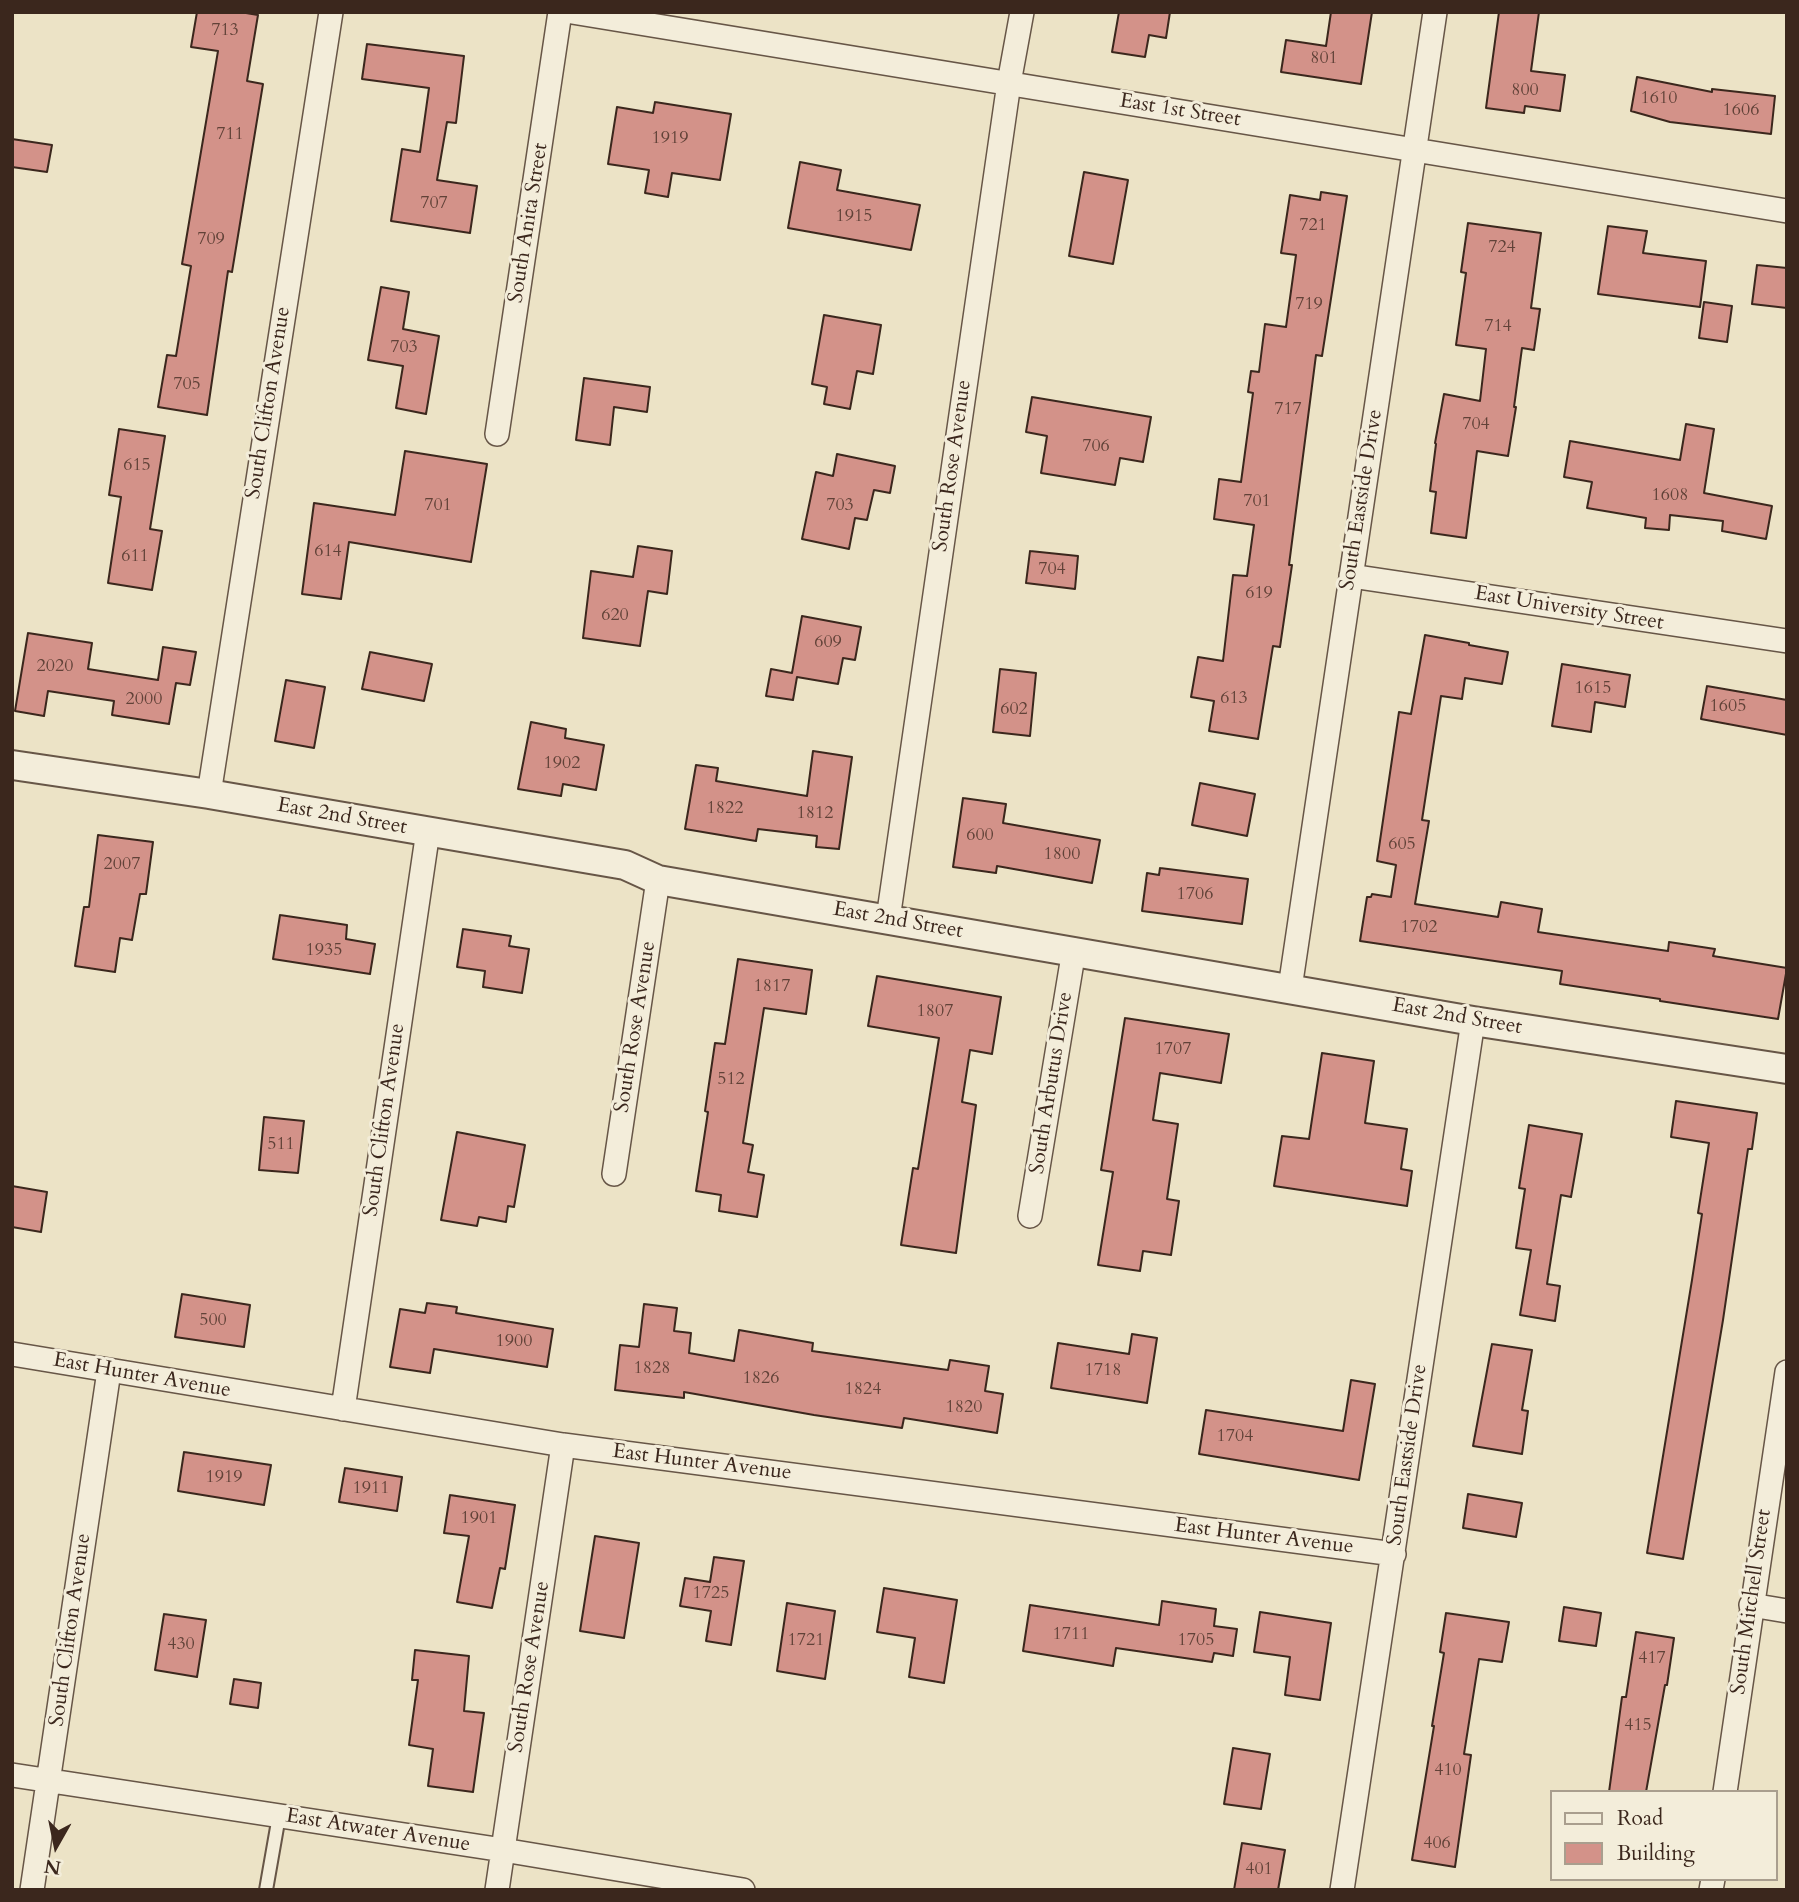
<!DOCTYPE html>
<html>
<head>
<meta charset="utf-8">
<style>
	body { margin:0 }
	#map { position:relative; width:1799px; height:1902px; overflow:hidden; background:#ece3c6; font-family:Cardo,serif }
	canvas { display:block }
	.frame { position:absolute; inset:0; border:14px solid #3b271d; pointer-events:none }
	.legend { position:absolute; left:1550px; top:1790px; width:228px; height:91px; box-sizing:border-box; background:#f3edda; border:2px solid #a99e8e; margin:0; padding:9px 12px; list-style:none; font-size:21px; color:#3b271d }
	.legend li { display:flex; align-items:center; gap:14px; height:35px }
	.legend b { width:35px; border:2px solid #a99e8e }
	.north { position:absolute; left:21px; top:1811px; width:70px; height:70px; -webkit-text-stroke:5px #f3edda; paint-order:stroke; rotate:189deg; font-size:19px; font-weight:700; line-height:28px; text-align:center; color:#3b271d }
	.north::after { content:''; display:block; margin:auto; width:24px; height:32px; background:#3b271d; clip-path:polygon(50% 0,100% 100%,50% 72%,0 100%) }
</style>
</head>
<body>
<div id="map">
<canvas width="1799" height="1902"></canvas>
<div class="frame"></div>
<ul class="legend">
<li><b style="height:9px;background:#f3edda"></b>Road</li>
<li><b style="height:19px;background:#d39289"></b>Building</li>
</ul>
<div class="north">N</div>
</div>
<script>
const context = document.querySelector('canvas').getContext('2d');
context.lineJoin = 'round';
function paint(path, color) {
  context.fillStyle = color;
  context.fill(path, 'evenodd');
}
function poly(rows) {
  const path = new Path2D();
  for (const r of rows) {
    path.moveTo(r[0], r[1]);
    for (let i = 2; i < r.length; i += 2) path.lineTo(r[i], r[i + 1]);
  }
  return path;
}
function stroke(path, color, width, dash) {
  context.strokeStyle = color;
  context.lineWidth = width;
  context.lineCap = dash ? 'butt' : 'round';
  context.setLineDash(dash || []);
  context.stroke(path);
}
function label(font, color, halo, rows, align = 'center') {
  context.font = font + ' Cardo,serif';
  context.lineWidth = 6;
  context.setLineDash([]);
  context.textBaseline = 'middle';
  context.strokeStyle = halo;
  context.fillStyle = color;
  for (const [text, x, y, turn = 0] of rows) {
    context.save();
    context.translate(x, y);
    context.rotate((+turn || 0) * Math.PI / 180);
    context.textAlign = isNaN(turn) ? turn : align;
    if (halo) context.strokeText(text, 0, 0);
    context.fillText(text, 0, 0);
    context.restore();
  }
}
const building = poly([
	[197,12,240,12,258,15,247,81,263,84,232,272,228,271,207,415,158,407,167,355,176,356,191,266,182,264,218,51,191,47,197,12],
	[1119,12,1170,12,1166,38,1149,35,1145,57,1112,52,1119,12],
	[1331,12,1372,12,1361,84,1281,72,1286,40,1326,46,1331,12],
	[1499,12,1539,12,1531,71,1565,75,1560,111,1525,106,1524,113,1486,108,1499,12],
	[367,44,464,56,456,123,447,122,437,180,477,186,470,233,391,221,402,149,420,152,429,88,362,79,367,44],
	[1637,77,1712,92,1712,89,1775,96,1771,134,1670,122,1631,111,1637,77],
	[655,102,731,114,720,180,672,173,668,197,645,193,649,170,608,164,617,107,653,113,655,102],
	[12,139,52,145,47,172,12,167,12,139],
	[800,162,841,170,837,190,920,205,911,250,788,228,800,162],
	[1084,172,1128,180,1113,264,1069,256,1084,172],
	[1321,192,1347,196,1322,356,1316,355,1289,565,1292,565,1280,647,1273,646,1258,739,1209,731,1214,701,1191,697,1198,657,1223,661,1233,575,1247,576,1254,525,1214,519,1219,479,1241,482,1253,393,1248,392,1251,371,1259,372,1265,324,1286,327,1296,255,1281,253,1290,195,1320,200,1321,192],
	[1468,223,1541,233,1531,308,1540,309,1534,350,1522,348,1514,407,1516,407,1508,456,1477,451,1466,538,1431,533,1436,492,1430,491,1436,444,1435,443,1444,394,1480,401,1486,349,1456,345,1466,273,1461,272,1468,223],
	[1608,226,1647,231,1643,253,1706,261,1700,307,1598,294,1608,226],
	[1757,265,1787,268,1787,308,1752,304,1757,265],
	[381,287,409,292,403,329,439,336,426,414,396,408,403,366,368,360,381,287],
	[1704,302,1732,306,1727,342,1699,338,1704,302],
	[824,315,881,325,873,374,857,371,850,409,824,404,827,387,812,384,824,315],
	[584,378,650,387,647,412,614,407,610,445,576,440,584,378],
	[1032,397,1151,417,1143,462,1120,458,1115,485,1041,473,1047,436,1026,432,1032,397],
	[1686,424,1714,429,1704,493,1772,506,1766,539,1722,531,1723,521,1670,515,1669,530,1645,528,1646,518,1587,508,1592,482,1564,477,1570,441,1680,460,1686,424],
	[119,429,165,436,150,529,162,531,152,590,108,583,121,497,109,495,119,429],
	[405,451,487,464,471,562,349,542,341,599,302,594,314,503,395,515,405,451],
	[837,454,895,466,890,493,874,490,867,520,855,518,849,549,802,539,816,472,833,476,837,454],
	[638,546,672,551,667,594,648,591,640,646,583,638,591,571,633,577,638,546],
	[1030,551,1078,556,1075,589,1026,583,1030,551],
	[802,616,861,627,855,660,843,658,838,684,797,677,793,700,766,696,771,669,792,673,802,616],
	[28,633,92,643,88,669,158,680,163,647,196,652,190,685,176,683,169,724,112,715,114,701,48,691,44,716,15,711,28,633],
	[1425,635,1469,643,1469,645,1508,652,1502,684,1465,678,1462,699,1441,696,1422,820,1429,821,1415,904,1498,917,1501,902,1542,909,1538,932,1668,951,1669,942,1715,949,1713,956,1787,968,1778,1019,1660,1001,1660,999,1560,984,1562,971,1360,941,1367,897,1371,897,1372,894,1391,897,1396,865,1377,861,1399,712,1411,714,1425,635],
	[370,652,432,664,424,701,362,689,370,652],
	[1562,664,1630,675,1625,707,1595,702,1591,732,1552,726,1562,664],
	[1000,669,1036,673,1030,736,993,732,1000,669],
	[286,680,325,687,314,748,275,741,286,680],
	[1707,686,1787,700,1787,735,1701,719,1707,686],
	[531,722,566,729,565,738,604,745,596,790,563,784,561,796,518,789,531,722],
	[813,751,852,757,839,849,816,847,817,836,758,829,756,841,685,829,696,765,718,768,716,781,807,796,813,751],
	[1200,783,1255,794,1247,836,1192,825,1200,783],
	[963,798,1006,804,1003,823,1100,840,1092,883,997,866,996,873,953,867,963,798],
	[98,835,153,842,146,894,140,894,132,940,120,938,115,972,75,966,84,907,89,907,98,835],
	[1160,868,1248,879,1242,924,1142,911,1147,873,1159,875,1160,868],
	[280,915,347,925,346,939,375,944,370,974,273,959,280,915],
	[463,929,511,936,509,946,529,949,522,993,483,987,485,971,457,967,463,929],
	[738,959,812,970,806,1014,764,1008,743,1143,753,1145,748,1172,764,1175,757,1217,719,1211,721,1195,696,1191,708,1112,705,1111,715,1043,725,1044,738,959],
	[877,976,1001,997,992,1054,970,1050,962,1102,976,1105,956,1253,901,1245,913,1168,918,1169,939,1038,868,1026,877,976],
	[1125,1018,1229,1034,1221,1083,1160,1073,1153,1120,1178,1124,1167,1199,1179,1201,1171,1255,1143,1251,1140,1271,1098,1265,1113,1172,1101,1170,1125,1018],
	[1322,1053,1374,1061,1365,1123,1407,1129,1401,1169,1412,1171,1407,1206,1274,1186,1282,1136,1309,1139,1322,1053],
	[1676,1101,1757,1113,1752,1149,1748,1149,1723,1320,1683,1559,1647,1553,1692,1280,1702,1214,1698,1213,1709,1143,1671,1137,1676,1101],
	[264,1117,304,1121,298,1173,259,1170,264,1117],
	[1529,1125,1582,1134,1571,1197,1561,1195,1547,1284,1560,1286,1555,1321,1520,1315,1531,1250,1516,1248,1525,1189,1519,1188,1529,1125],
	[457,1132,525,1145,514,1207,508,1206,506,1222,479,1217,477,1226,441,1220,457,1132],
	[12,1186,47,1192,41,1232,12,1227,12,1186],
	[182,1294,250,1305,244,1347,175,1337,182,1294],
	[427,1303,457,1307,456,1313,553,1329,547,1367,434,1349,430,1373,390,1367,400,1309,425,1313,427,1303],
	[644,1304,677,1308,674,1331,691,1333,689,1353,734,1361,739,1330,813,1343,812,1351,948,1370,950,1360,989,1366,985,1391,1003,1394,997,1433,904,1418,902,1428,814,1415,684,1392,684,1398,615,1390,620,1345,639,1347,644,1304],
	[1132,1334,1157,1338,1147,1403,1051,1388,1058,1343,1129,1354,1132,1334],
	[1492,1344,1532,1350,1522,1410,1528,1411,1522,1454,1473,1446,1492,1344],
	[1351,1380,1375,1384,1359,1480,1199,1454,1206,1410,1343,1431,1351,1380],
	[184,1452,271,1465,264,1505,178,1491,184,1452],
	[345,1468,402,1477,397,1511,339,1502,345,1468],
	[1468,1494,1522,1503,1516,1537,1463,1528,1468,1494],
	[450,1495,515,1505,505,1569,500,1568,492,1608,457,1602,469,1536,444,1533,450,1495],
	[595,1536,639,1543,624,1638,580,1631,595,1536],
	[714,1557,744,1561,731,1645,706,1641,711,1611,680,1606,685,1578,710,1582,714,1557],
	[884,1588,957,1600,944,1683,909,1677,915,1638,877,1632,884,1588],
	[1162,1601,1216,1609,1214,1626,1237,1629,1233,1656,1214,1653,1212,1662,1116,1648,1113,1666,1023,1651,1030,1605,1159,1625,1162,1601],
	[787,1603,835,1611,825,1679,777,1671,787,1603],
	[1564,1607,1601,1613,1596,1646,1559,1641,1564,1607],
	[1260,1612,1331,1623,1320,1700,1285,1695,1290,1657,1254,1652,1260,1612],
	[1446,1613,1509,1622,1502,1662,1479,1659,1464,1754,1471,1755,1455,1867,1412,1860,1434,1726,1432,1726,1444,1653,1440,1652,1446,1613],
	[164,1614,206,1620,197,1677,155,1670,164,1614],
	[1636,1632,1674,1638,1667,1685,1665,1685,1646,1792,1609,1792,1622,1697,1626,1697,1636,1632],
	[415,1650,469,1656,464,1711,484,1713,473,1792,428,1786,433,1749,409,1745,418,1680,412,1680,415,1650],
	[234,1679,261,1683,258,1708,230,1704,234,1679],
	[1233,1748,1270,1754,1261,1809,1224,1804,1233,1748],
	[1242,1843,1285,1850,1278,1890,1234,1890,1242,1843]
]);
const service = poly([
	[266,1890,279,1816]
]);
const minor = poly([
	[572,12,1787,211],
	[497,434,560,12],
	[1351,576,1787,641],
	[209,794,331,12],
	[888,919,1009,83,1022,12],
	[1290,988,1435,12],
	[614,1174,658,880],
	[1030,1216,1074,950],
	[12,1354,563,1445,1394,1554],
	[343,1409,428,831],
	[1751,1605,1787,1611],
	[12,1775,503,1850,743,1890],
	[1725,1792,1787,1372],
	[32,1890,109,1371],
	[497,1890,563,1445],
	[1342,1890,1473,1021],
	[1711,1890,1713,1879]
]);
const tertiary = poly([
	[12,765,209,794,625,865,658,880,1473,1021,1787,1069]
]);
const numberNames = [
	["713",225,31],
	["801",1324,59],
	["800",1525,91],
	["1610",1659,99],
	["1606",1741,111],
	["711",230,135],
	["1919",670,139],
	["707",434,204],
	["1915",854,217],
	["721",1313,226],
	["709",211,240],
	["724",1502,248],
	["719",1309,305],
	["714",1498,327],
	["703",404,348],
	["705",187,385],
	["717",1288,410],
	["704",1476,425],
	["706",1096,447],
	["615",137,466],
	["1608",1670,496],
	["701",1257,502],
	["701",438,506],
	["703",840,506],
	["614",328,552],
	["611",135,557],
	["704",1052,570],
	["619",1259,594],
	["620",615,616],
	["609",828,643],
	["2020",55,667],
	["1615",1593,689],
	["613",1234,699],
	["2000",144,700],
	["1605",1728,707],
	["602",1014,710],
	["1902",562,764],
	["1822",725,809],
	["1812",815,814],
	["600",980,836],
	["605",1402,845],
	["1800",1062,855],
	["2007",122,865],
	["1706",1195,895],
	["1702",1419,928],
	["1935",324,951],
	["1817",772,987],
	["1807",935,1012],
	["1707",1173,1050],
	["512",731,1080],
	["511",281,1145],
	["500",213,1321],
	["1900",514,1342],
	["1828",652,1369],
	["1718",1103,1371],
	["1826",761,1379],
	["1824",863,1390],
	["1820",964,1408],
	["1704",1235,1437],
	["1919",224,1478],
	["1911",371,1489],
	["1901",479,1519],
	["1725",711,1594],
	["1711",1071,1635],
	["1721",806,1641],
	["1705",1196,1641],
	["430",181,1645],
	["417",1652,1659],
	["415",1638,1726],
	["410",1448,1771],
	["406",1437,1844],
	["401",1259,1870]
];
const streetNames = [
	["East 1st Street",1180,111,9],
	["South Anita Street",529,223,-81],
	["South Clifton Avenue",269,403,-81],
	["South Rose Avenue",953,466,-82],
	["South Eastside Drive",1362,500,-81],
	["East University Street",1569,609,9],
	["East 2nd Street",342,817,10],
	["East 2nd Street",898,921,10],
	["East 2nd Street",1457,1017,10],
	["South Rose Avenue",636,1027,-81],
	["South Arbutus Drive",1052,1083,-81],
	["South Clifton Avenue",385,1120,-82],
	["East Hunter Avenue",142,1376,10],
	["South Eastside Drive",1408,1455,-82],
	["East Hunter Avenue",702,1463,7],
	["East Hunter Avenue",1264,1537,7],
	["South Mitchell Street",1752,1602,-82],
	["South Clifton Avenue",71,1630,-82],
	["South Rose Avenue",530,1667,-81],
	["East Atwater Avenue",378,1831,9]
];
paint(building, '#d39289');
stroke(building, '#3b271d', 2);
stroke(service, '#675647', 16);
stroke(minor, '#675647', 26);
stroke(tertiary, '#675647', 32);
stroke(service, '#f3edda', 12);
stroke(minor, '#f3edda', 23);
stroke(tertiary, '#f3edda', 28);
label('18px', '#614238', null, numberNames);
label('21px', '#3b271d', '#f3edda', streetNames);
</script>
</body>
</html>
